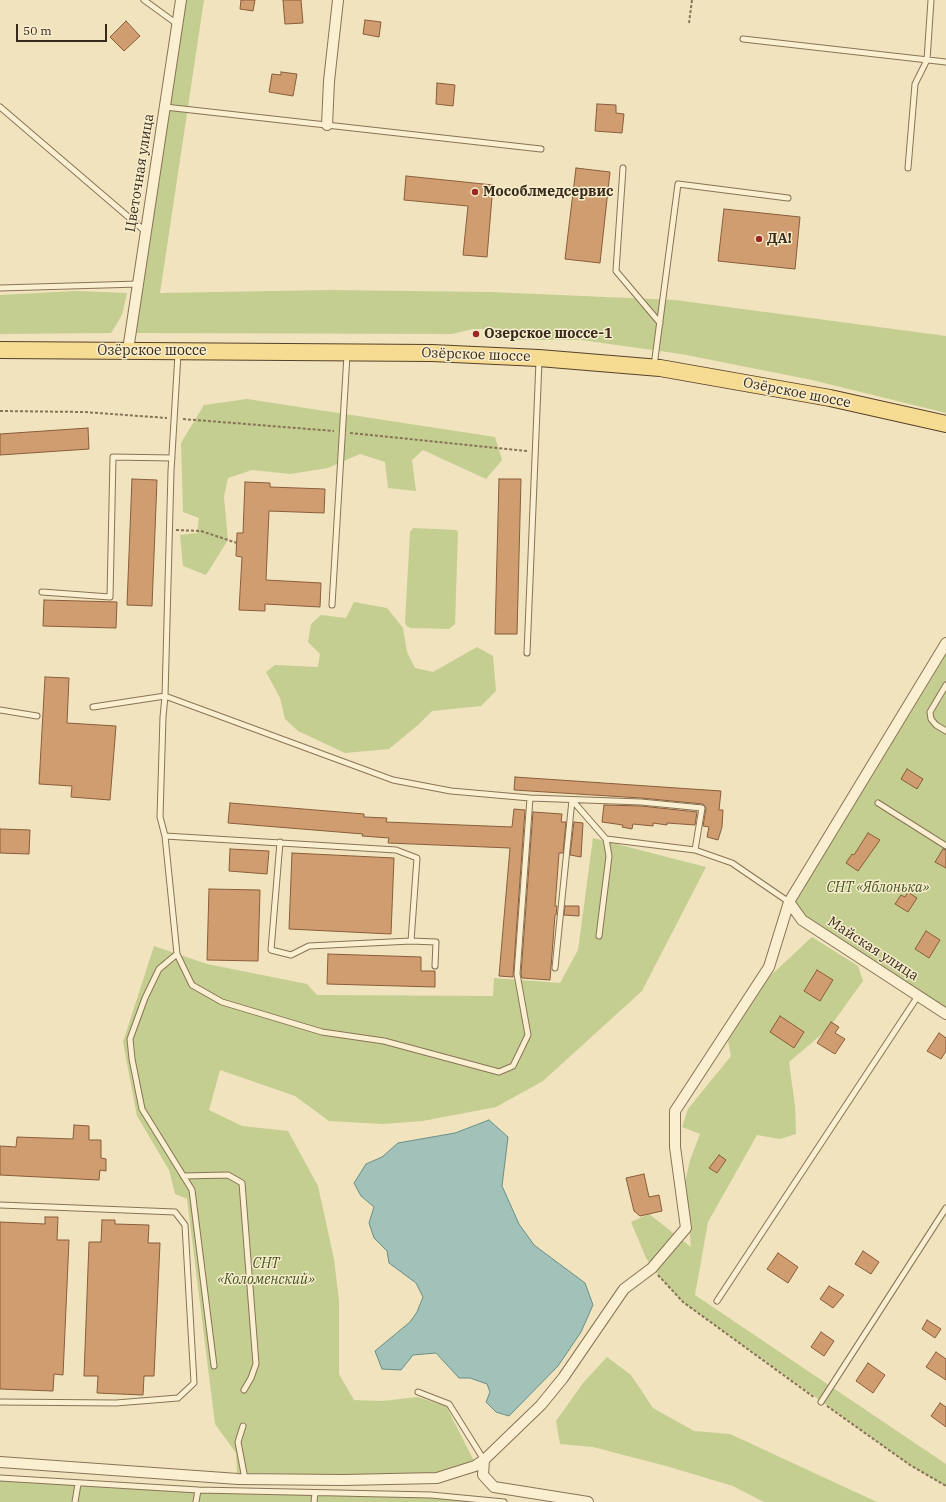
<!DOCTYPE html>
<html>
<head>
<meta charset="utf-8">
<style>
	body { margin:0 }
	#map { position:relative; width:946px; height:1502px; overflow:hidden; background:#f0e3be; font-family:"IBM Plex Serif",serif }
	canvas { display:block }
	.scale { position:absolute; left:16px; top:24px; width:91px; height:18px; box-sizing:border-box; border:2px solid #372a1b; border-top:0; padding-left:5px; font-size:12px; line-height:14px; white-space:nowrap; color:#372a1b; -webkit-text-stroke:3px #f7edcd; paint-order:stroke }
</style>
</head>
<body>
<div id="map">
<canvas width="946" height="1502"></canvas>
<div class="scale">50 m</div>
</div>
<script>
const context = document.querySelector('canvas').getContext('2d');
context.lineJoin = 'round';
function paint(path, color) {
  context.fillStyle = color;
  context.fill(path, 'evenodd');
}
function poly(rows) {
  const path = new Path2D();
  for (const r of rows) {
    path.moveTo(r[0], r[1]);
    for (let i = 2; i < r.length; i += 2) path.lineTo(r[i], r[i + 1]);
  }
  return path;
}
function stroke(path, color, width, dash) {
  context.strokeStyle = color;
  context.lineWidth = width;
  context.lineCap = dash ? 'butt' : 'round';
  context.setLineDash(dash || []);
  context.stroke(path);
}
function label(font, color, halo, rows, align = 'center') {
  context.font = font + ' "IBM Plex Serif",serif';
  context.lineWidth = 3;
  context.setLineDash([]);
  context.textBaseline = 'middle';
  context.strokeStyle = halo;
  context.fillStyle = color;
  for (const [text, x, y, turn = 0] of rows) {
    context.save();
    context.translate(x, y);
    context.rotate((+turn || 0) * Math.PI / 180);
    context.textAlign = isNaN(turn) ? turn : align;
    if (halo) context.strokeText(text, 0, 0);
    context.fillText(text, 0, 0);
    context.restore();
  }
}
const green = poly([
	[183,0,204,0,160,293,330,290,490,292,675,300,946,336,946,413,812,380,681,354,581,340,510,340,501,337,488,329,473,329,452,334,136,333,160,160,171,99],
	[76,291,127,293,122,315,111,333,0,334,0,295],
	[247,399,495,437,502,460,486,479,423,450,412,460,416,491,388,488,385,462,360,454,328,468,290,474,252,470,228,478,224,497,228,540,206,575,183,566,180,535,197,533,199,518,183,512,181,443,204,405],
	[413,528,456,530,458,532,455,624,449,629,410,628,406,625,405,622,410,532],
	[354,602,387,608,403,628,407,652,415,668,433,672,477,647,493,656,496,691,481,706,432,711,418,725,389,749,345,753,298,731,285,719,280,698,266,672,275,665,318,667,320,654,308,642,311,624,321,615,346,618],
	[946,643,946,1014,802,920,789,902],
	[593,838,706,867,642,991,543,1081,496,1107,423,1121,383,1124,329,1121,295,1096,220,1070,209,1110,242,1126,288,1131,318,1186,334,1259,339,1301,339,1374,354,1400,382,1401,418,1397,446,1406,474,1461,453,1470,427,1476,237,1473,236,1453,215,1424,187,1199,175,1194,169,1170,137,1116,123,1042,154,946,207,964,307,984,317,995,493,996,494,978,560,983,578,950],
	[812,937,858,966,863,981,829,1028,789,1062,795,1106,796,1134,780,1139,757,1135,708,1222,695,1295,946,1464,946,1486,910,1465,683,1302,659,1276,646,1258,631,1222,649,1214,691,1247,685,1183,690,1160,700,1134,682,1127,688,1109,731,1056,728,1041,769,977],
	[607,1357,631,1375,653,1408,694,1431,730,1434,877,1502,764,1502,733,1486,666,1466,593,1447,560,1444,556,1421,583,1383],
	[0,1478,198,1490,418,1495,504,1502,0,1502]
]);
const water = poly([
	[489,1120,508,1137,502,1186,519,1224,534,1245,585,1283,593,1305,581,1332,558,1366,509,1416,496,1412,486,1402,490,1392,487,1384,470,1378,459,1378,436,1353,413,1355,401,1370,382,1369,375,1351,410,1322,417,1312,423,1297,416,1283,389,1263,387,1251,374,1238,369,1223,374,1207,361,1196,354,1183,366,1164,382,1157,398,1143,455,1133,489,1120]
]);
const building = poly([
	[241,0,255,0,253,11,240,9,241,0],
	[283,0,301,0,303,23,285,24,283,0],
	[365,20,381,22,379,37,363,34,365,20],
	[126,21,140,36,124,51,110,37,126,21],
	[281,72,297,74,293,96,269,92,272,74,281,75,281,72],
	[437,83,455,85,453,106,436,104,437,83],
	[597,104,616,105,616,113,624,114,622,133,595,131,597,104],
	[576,168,610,172,600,263,565,259,576,168],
	[406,176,493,185,487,257,463,255,468,206,404,200,406,176],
	[724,209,800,217,795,269,718,261,724,209],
	[88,428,89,449,0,455,0,434,88,428],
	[132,479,157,480,152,606,127,605,132,479],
	[499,479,521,479,517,634,495,634,499,479],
	[245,482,270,483,270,487,325,489,324,513,269,511,266,580,321,583,320,607,265,604,265,611,239,610,242,557,236,556,237,533,243,533,245,482],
	[44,600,117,602,116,628,43,626,44,600],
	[45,677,69,678,67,723,116,726,110,800,71,797,72,786,39,784,45,677],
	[907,769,923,779,917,789,901,779,907,769],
	[515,777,721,791,719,810,723,810,722,827,718,840,707,837,709,827,703,826,706,808,703,804,641,798,514,790,515,777],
	[230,803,364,814,364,817,387,818,386,822,512,827,514,809,525,810,513,977,499,976,510,848,388,843,389,838,362,836,363,834,228,823,230,803],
	[604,805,641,806,697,812,695,825,667,823,667,825,653,823,653,826,633,824,632,829,622,827,623,825,602,822,604,805],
	[533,812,562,814,561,822,566,822,563,853,559,853,555,906,557,906,556,915,555,915,550,980,522,978,521,974,533,812],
	[574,822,583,823,581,857,570,855,574,822],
	[0,829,30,830,29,854,0,853,0,829],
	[868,833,880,840,858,871,846,863,852,854,854,855,868,833],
	[230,849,269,851,267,874,229,871,230,849],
	[943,849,946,850,946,868,935,862,943,849],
	[292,853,394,858,391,934,289,929,292,853],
	[209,889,260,890,258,961,207,960,209,889],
	[908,892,917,898,908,912,895,904,901,895,905,897,908,892],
	[565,906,579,906,579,916,564,915,565,906],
	[926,931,940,940,929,958,915,949,926,931],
	[328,954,421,957,421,971,435,971,435,987,327,984,328,954],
	[817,970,833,980,820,1001,804,991,817,970],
	[780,1016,804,1032,794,1048,770,1032,780,1016],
	[831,1022,839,1027,835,1033,845,1039,835,1054,817,1043,831,1022],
	[939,1033,946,1038,946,1051,941,1059,927,1051,939,1033],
	[74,1125,89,1126,89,1140,101,1140,101,1158,106,1159,106,1171,100,1170,99,1180,0,1175,0,1146,16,1147,17,1137,73,1139,74,1125],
	[719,1155,726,1160,717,1173,709,1168,719,1155],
	[644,1174,649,1197,659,1195,662,1211,640,1216,634,1211,626,1178,644,1174],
	[45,1217,58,1217,57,1240,69,1240,63,1375,54,1374,53,1391,0,1389,0,1222,45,1224,45,1217],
	[102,1220,115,1220,115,1224,149,1225,148,1243,160,1243,154,1376,144,1376,143,1395,97,1393,98,1376,84,1376,89,1242,101,1242,102,1220],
	[863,1251,879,1262,871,1274,855,1264,863,1251],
	[778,1253,798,1267,788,1283,767,1269,778,1253],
	[829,1286,844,1295,833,1308,820,1299,829,1286],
	[927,1320,941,1329,935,1338,922,1329,927,1320],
	[821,1332,834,1341,824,1356,811,1347,821,1332],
	[936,1352,946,1359,946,1380,926,1367,936,1352],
	[868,1363,885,1375,873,1393,856,1381,868,1363],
	[940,1403,946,1407,946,1427,931,1416,940,1403]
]);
const path = poly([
	[689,23,692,0],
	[0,411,84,412,167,418],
	[183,419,334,431],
	[350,433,527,451],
	[176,530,201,531,237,543],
	[658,1275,683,1302,815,1398],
	[827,1406,910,1465,946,1486]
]);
const service = poly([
	[144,0,177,24],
	[743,39,946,62],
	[0,107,146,232],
	[165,107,541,149],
	[623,168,616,271,660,323],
	[908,168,915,84,927,60,931,0],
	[0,288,139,284],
	[178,354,171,471,165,696,163,717,160,817,165,836,396,850,417,858,411,941,436,942,435,966],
	[654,366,678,184,788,198],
	[42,592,110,597,113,457,172,458],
	[332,605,347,355],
	[527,653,539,361],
	[946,685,930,712,931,719,936,725,946,731],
	[93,707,165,696,393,780,451,791,530,798,641,802,702,808,695,850],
	[0,710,37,716],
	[572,800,606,839,695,850,732,863,789,902],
	[878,803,946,846],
	[165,836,177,954,192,985,222,1002,322,1032,384,1041,499,1072,513,1066,528,1035,517,974,530,798],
	[280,842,271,950,291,955,309,946,411,941],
	[599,936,609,856,606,839],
	[177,954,159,969,145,998,130,1039,132,1059,142,1109,192,1190,214,1366],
	[555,968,572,800],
	[183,1176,228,1175,242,1183,256,1364,251,1378,244,1390],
	[0,1205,175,1212,185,1225,194,1383,178,1398,116,1403,0,1402],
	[717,1301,918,996],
	[418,1392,449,1404,484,1460],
	[821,1402,946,1208],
	[243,1426,238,1442,245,1479],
	[0,1478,198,1490,431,1495,504,1502],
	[75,1502,78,1484],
	[196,1502,198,1490],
	[314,1502,315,1493]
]);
const minor = poly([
	[327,125,329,81,338,0],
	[128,350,181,0],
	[789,902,802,920,946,1014],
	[484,1460,483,1475,494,1487,588,1502],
	[0,1462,238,1479,343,1480,437,1478,475,1466,484,1460,541,1405,563,1378,624,1289,652,1268,686,1228,675,1147,675,1111,769,967,789,902,946,643]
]);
const primary = poly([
	[0,350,432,353,539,358,660,368,830,398,946,424]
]);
const markers = [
	[475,192,4,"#9b2723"],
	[759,239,4,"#9b2723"],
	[476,334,4,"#9b2723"]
];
const streetNames = [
	["Цветочная улица",140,173,-81],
	["Озёрское шоссе",152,351],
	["Озёрское шоссе",476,355,2],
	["Озёрское шоссе",797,393,11],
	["Майская улица",873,949,33]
];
const poiNames = [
	["Мособлмедсервис",483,192],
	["ДА!",767,239],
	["Озерское шоссе-1",484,334]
];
const parkNames = [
	["СНТ «Яблонька»",878,888],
	["СНТ",266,1264],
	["«Коломенский»",266,1280]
];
paint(green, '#c4ce91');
paint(water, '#a1c1b9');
stroke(water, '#688f87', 1);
paint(building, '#d09d71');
stroke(building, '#895d3a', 1);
stroke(service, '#897356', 7);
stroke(minor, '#897356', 12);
stroke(primary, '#56412a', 18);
stroke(path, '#897356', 2, [3, 2]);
stroke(service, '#faf0d1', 5);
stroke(minor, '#faf0d1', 10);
stroke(primary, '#f6db92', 16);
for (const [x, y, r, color] of markers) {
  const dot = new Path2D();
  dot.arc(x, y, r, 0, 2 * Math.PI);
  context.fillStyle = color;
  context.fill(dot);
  stroke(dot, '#f7edcd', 1.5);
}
label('14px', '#372a1b', '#f7edcd', streetNames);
label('bold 14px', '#372a1b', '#f7edcd', poiNames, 'left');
label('italic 14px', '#455521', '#f7edcd', parkNames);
</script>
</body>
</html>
